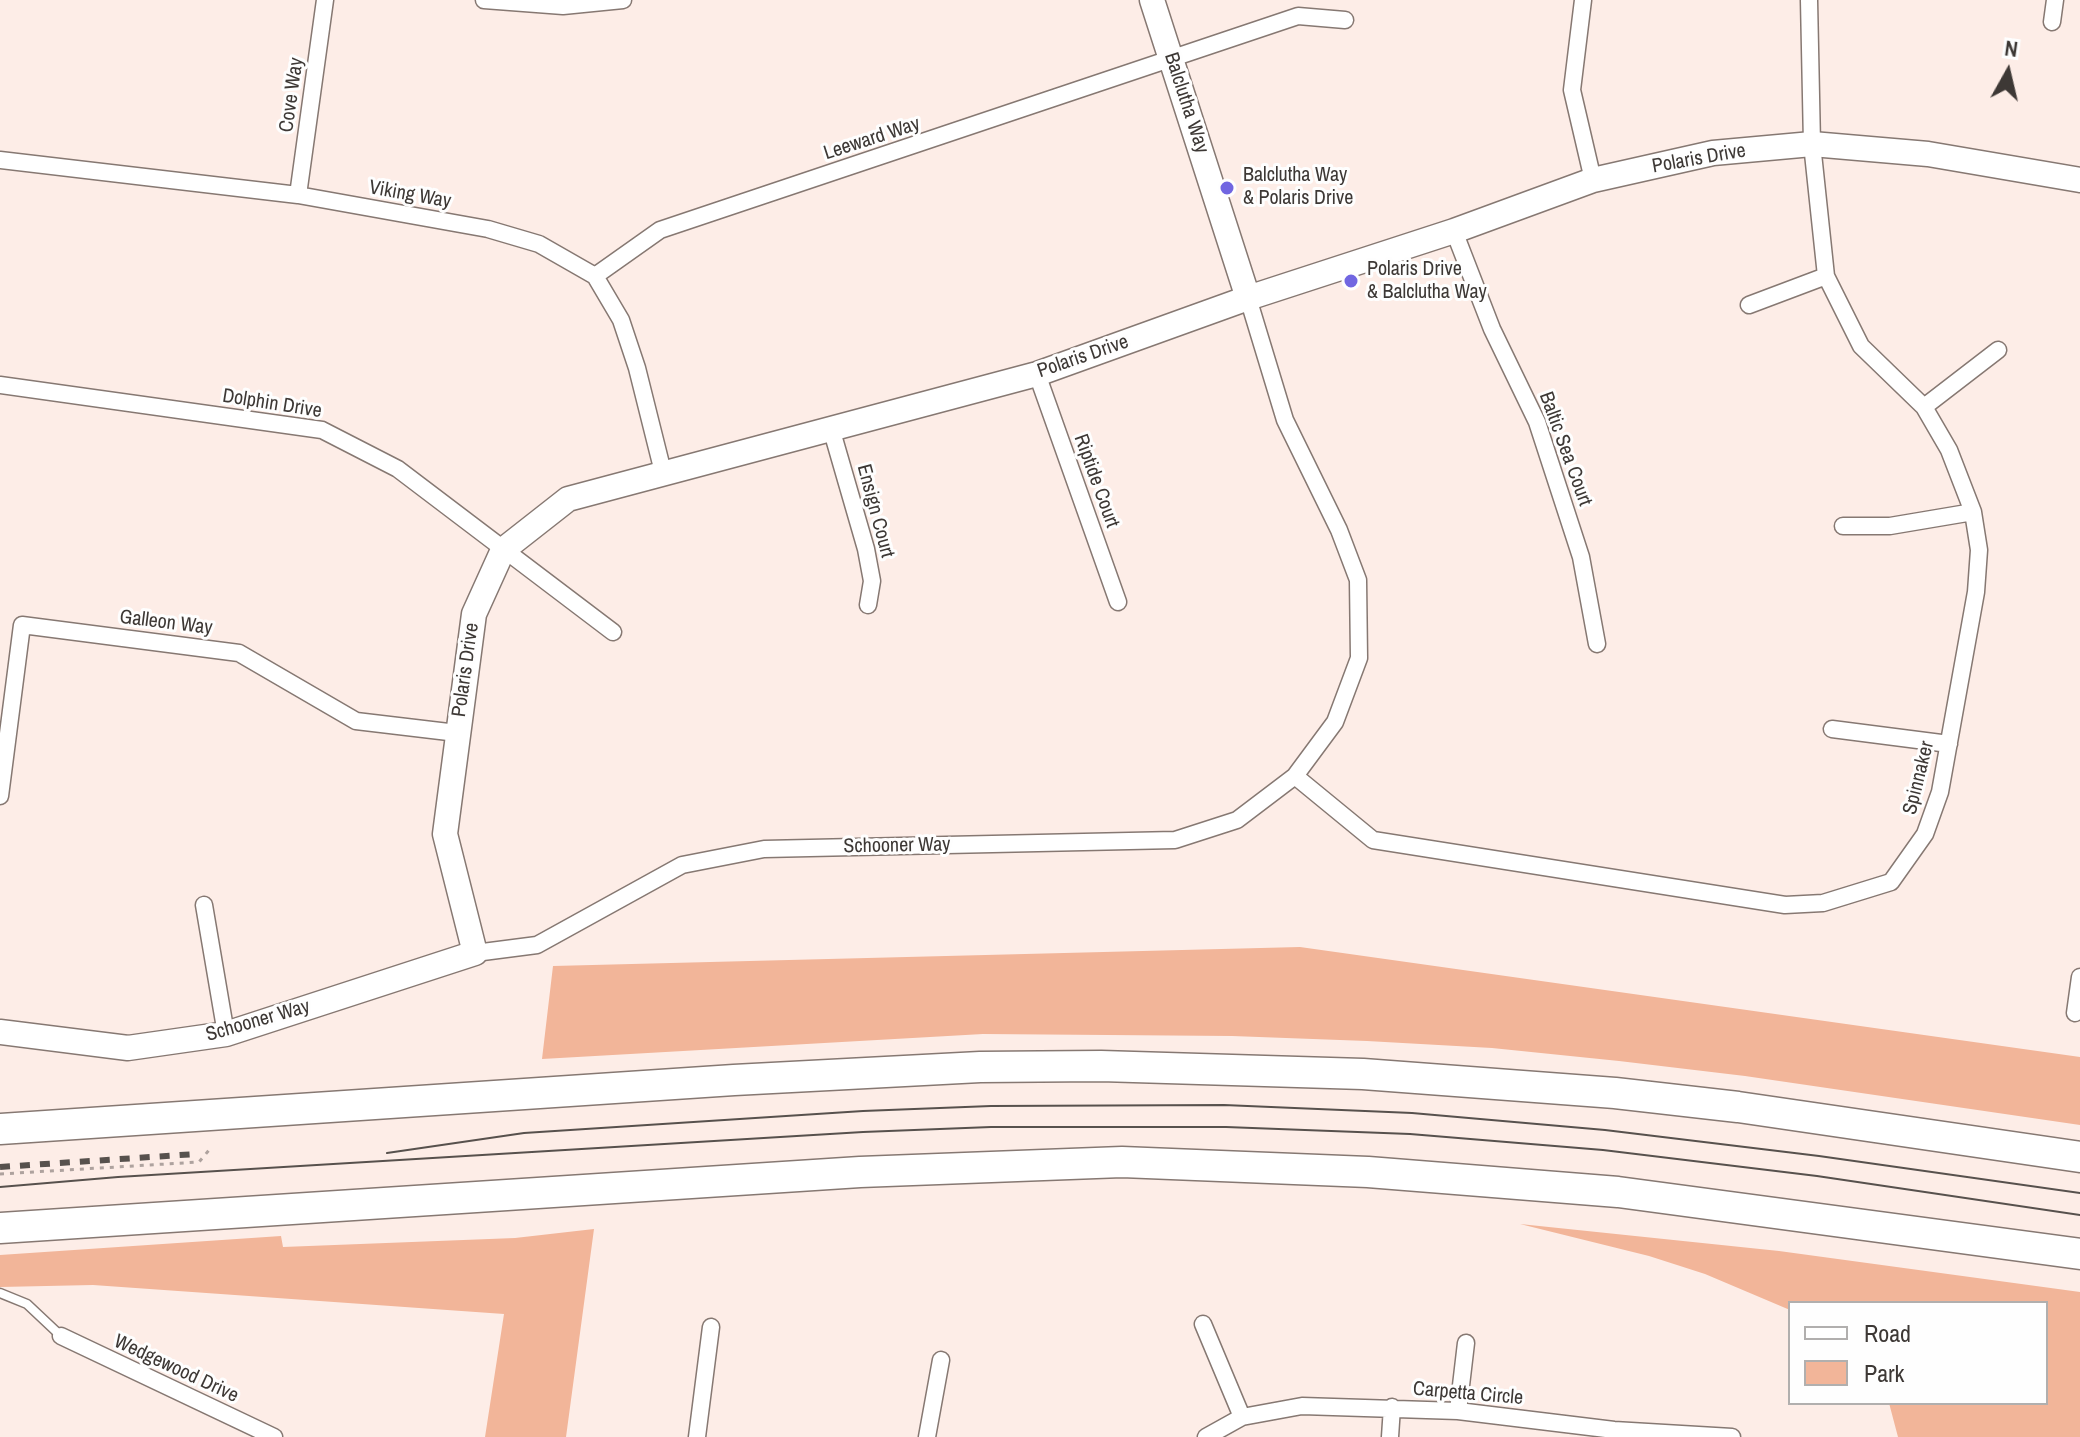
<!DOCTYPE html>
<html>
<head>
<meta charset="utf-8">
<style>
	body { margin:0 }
	#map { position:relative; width:2080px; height:1437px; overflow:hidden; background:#fdede7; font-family:"Archivo Narrow",sans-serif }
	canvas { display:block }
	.legend { position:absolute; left:1788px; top:1301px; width:260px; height:104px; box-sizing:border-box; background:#fefefe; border:2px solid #b1afae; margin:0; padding:10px 14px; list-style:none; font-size:24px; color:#3d3835 }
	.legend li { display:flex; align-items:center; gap:16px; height:40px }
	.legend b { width:40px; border:2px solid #b1afae }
	.north { position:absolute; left:1968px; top:32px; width:80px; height:80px; -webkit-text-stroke:6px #fefefe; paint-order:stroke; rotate:8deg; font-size:22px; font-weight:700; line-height:32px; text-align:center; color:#3d3835 }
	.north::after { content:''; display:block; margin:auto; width:28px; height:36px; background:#3d3835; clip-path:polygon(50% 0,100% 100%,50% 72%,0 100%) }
</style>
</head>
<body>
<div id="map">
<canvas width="2080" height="1437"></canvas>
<ul class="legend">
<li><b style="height:10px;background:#fff"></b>Road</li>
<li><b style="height:22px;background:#f2b599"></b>Park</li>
</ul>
<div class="north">N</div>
</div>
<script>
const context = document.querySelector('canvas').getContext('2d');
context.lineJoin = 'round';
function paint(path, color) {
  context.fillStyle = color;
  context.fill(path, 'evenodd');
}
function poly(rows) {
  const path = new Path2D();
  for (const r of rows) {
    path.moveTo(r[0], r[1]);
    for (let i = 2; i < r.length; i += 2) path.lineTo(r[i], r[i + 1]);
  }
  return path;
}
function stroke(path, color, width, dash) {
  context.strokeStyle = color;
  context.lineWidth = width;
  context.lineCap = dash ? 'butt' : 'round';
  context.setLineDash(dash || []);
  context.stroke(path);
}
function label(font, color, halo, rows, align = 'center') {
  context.font = font + ' "Archivo Narrow",sans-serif';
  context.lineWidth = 6;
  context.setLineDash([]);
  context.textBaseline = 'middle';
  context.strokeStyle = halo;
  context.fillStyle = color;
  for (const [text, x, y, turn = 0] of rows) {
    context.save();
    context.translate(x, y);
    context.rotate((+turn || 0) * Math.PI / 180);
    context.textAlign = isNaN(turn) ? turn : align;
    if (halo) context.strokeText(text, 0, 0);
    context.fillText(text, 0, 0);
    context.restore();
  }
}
const green = poly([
	[1300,947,2080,1057,2080,1125,1745,1076,1619,1061,1492,1048,1367,1041,1232,1036,983,1034,542,1059,553,966],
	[1520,1224,1779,1251,2080,1292,2080,1437,1898,1437,1889,1403,2046,1403,2046,1303,1790,1303,1790,1310,1705,1274,1649,1256],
	[594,1229,566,1437,485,1437,504,1314,93,1285,0,1287,0,1255,281,1236,283,1247,515,1238]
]);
const path = poly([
	[0,1174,199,1162,210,1149]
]);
const lane = poly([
	[0,1293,27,1304,61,1336]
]);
const street = poly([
	[484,0,563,6,623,0],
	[1583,0,1572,90,1593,180],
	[2052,22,2055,0],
	[0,160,298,195,488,229,539,244,595,276,621,320,637,368,663,472],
	[298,195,325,0],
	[1454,231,1492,329,1537,422,1581,557,1597,644],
	[595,276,660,230,1298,16,1345,20],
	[1749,305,1826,276],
	[1037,374,1118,602],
	[0,385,322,430,398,469,613,632],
	[1924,407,1998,350],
	[831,428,866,549,872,581,868,605],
	[1843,526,1890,526,1973,512],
	[1832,729,1949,744],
	[1295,776,1373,840,1785,905,1823,903,1891,882,1925,834,1940,792,1976,592,1979,550,1973,512,1949,450,1924,407,1861,346,1826,276,1812,144,1809,0],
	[0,796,22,625,239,653,356,721,457,733],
	[204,905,226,1034],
	[475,953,537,945,682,865,764,849,1175,840,1237,820,1295,776,1335,722,1359,658,1358,580,1339,530,1285,420,1248,298],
	[2075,1013,2080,977],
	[1203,1324,1242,1417],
	[61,1336,274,1437],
	[1458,1411,1466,1343],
	[697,1437,711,1327],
	[927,1437,941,1360],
	[1206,1437,1242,1417,1302,1406,1458,1411,1614,1430,1732,1437],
	[1390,1437,1392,1407]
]);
const secondary = poly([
	[1152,0,1248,298],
	[0,1032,128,1048,226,1034,475,953,445,834,474,614,503,550,568,499,1037,374,1248,298,1454,231,1593,180,1713,153,1812,144,1928,154,2080,180]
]);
const highway = poly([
	[0,1129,734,1080,980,1067,1101,1066,1363,1074,1615,1093,1738,1107,2080,1157],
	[0,1228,860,1172,1122,1162,1368,1172,1618,1192,2080,1254]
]);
const tram = poly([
	[387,1153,524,1133,863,1111,991,1106,1224,1105,1412,1113,1605,1130,1819,1156,2080,1193],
	[0,1187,118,1177,863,1132,991,1127,1226,1127,1410,1134,1603,1150,1817,1176,2080,1215]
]);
const rail = poly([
	[0,1167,196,1154]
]);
const markers = [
	[1227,188,8,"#7166e1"],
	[1351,281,8,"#7166e1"]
];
const streetNames = [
	["Cove Way",292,95,-82],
	["Balclutha Way",1186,103,72],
	["Leeward Way",872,139,-18],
	["Polaris Drive",1699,159,-10],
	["Viking Way",410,195,10],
	["Polaris Drive",1083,357,-19],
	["Dolphin Drive",272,404,9],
	["Baltic Sea Court",1565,449,70],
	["Riptide Court",1096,481,70],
	["Ensign Court",875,511,75],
	["Galleon Way",166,623,7],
	["Polaris Drive",466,670,-82],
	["Spinnaker",1919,778,-76],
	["Schooner Way",897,846,-1],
	["Schooner Way",258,1021,-16],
	["Wedgewood Drive",176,1369,25],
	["Carpetta Circle",1468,1394,5]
];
const poiNames = [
	["Balclutha Way",1243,176],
	["& Polaris Drive",1243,199],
	["Polaris Drive",1367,270],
	["& Balclutha Way",1367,293]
];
paint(green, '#f2b599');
stroke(lane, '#867872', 11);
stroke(street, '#867872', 19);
stroke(secondary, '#867872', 27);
stroke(highway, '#867872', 33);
stroke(path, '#aea29e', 3, [4, 6]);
stroke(lane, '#fff', 8);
stroke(street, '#fff', 16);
stroke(secondary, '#fff', 24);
stroke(highway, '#fff', 30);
stroke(tram, '#57514d', 2);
stroke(rail, '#57514d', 6, [10, 10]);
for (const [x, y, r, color] of markers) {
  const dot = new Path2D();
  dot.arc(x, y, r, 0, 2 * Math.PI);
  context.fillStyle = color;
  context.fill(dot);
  stroke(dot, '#fefefe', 3);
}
label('20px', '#3d3835', '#fefefe', streetNames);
label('20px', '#3d3835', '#fefefe', poiNames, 'left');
</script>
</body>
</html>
